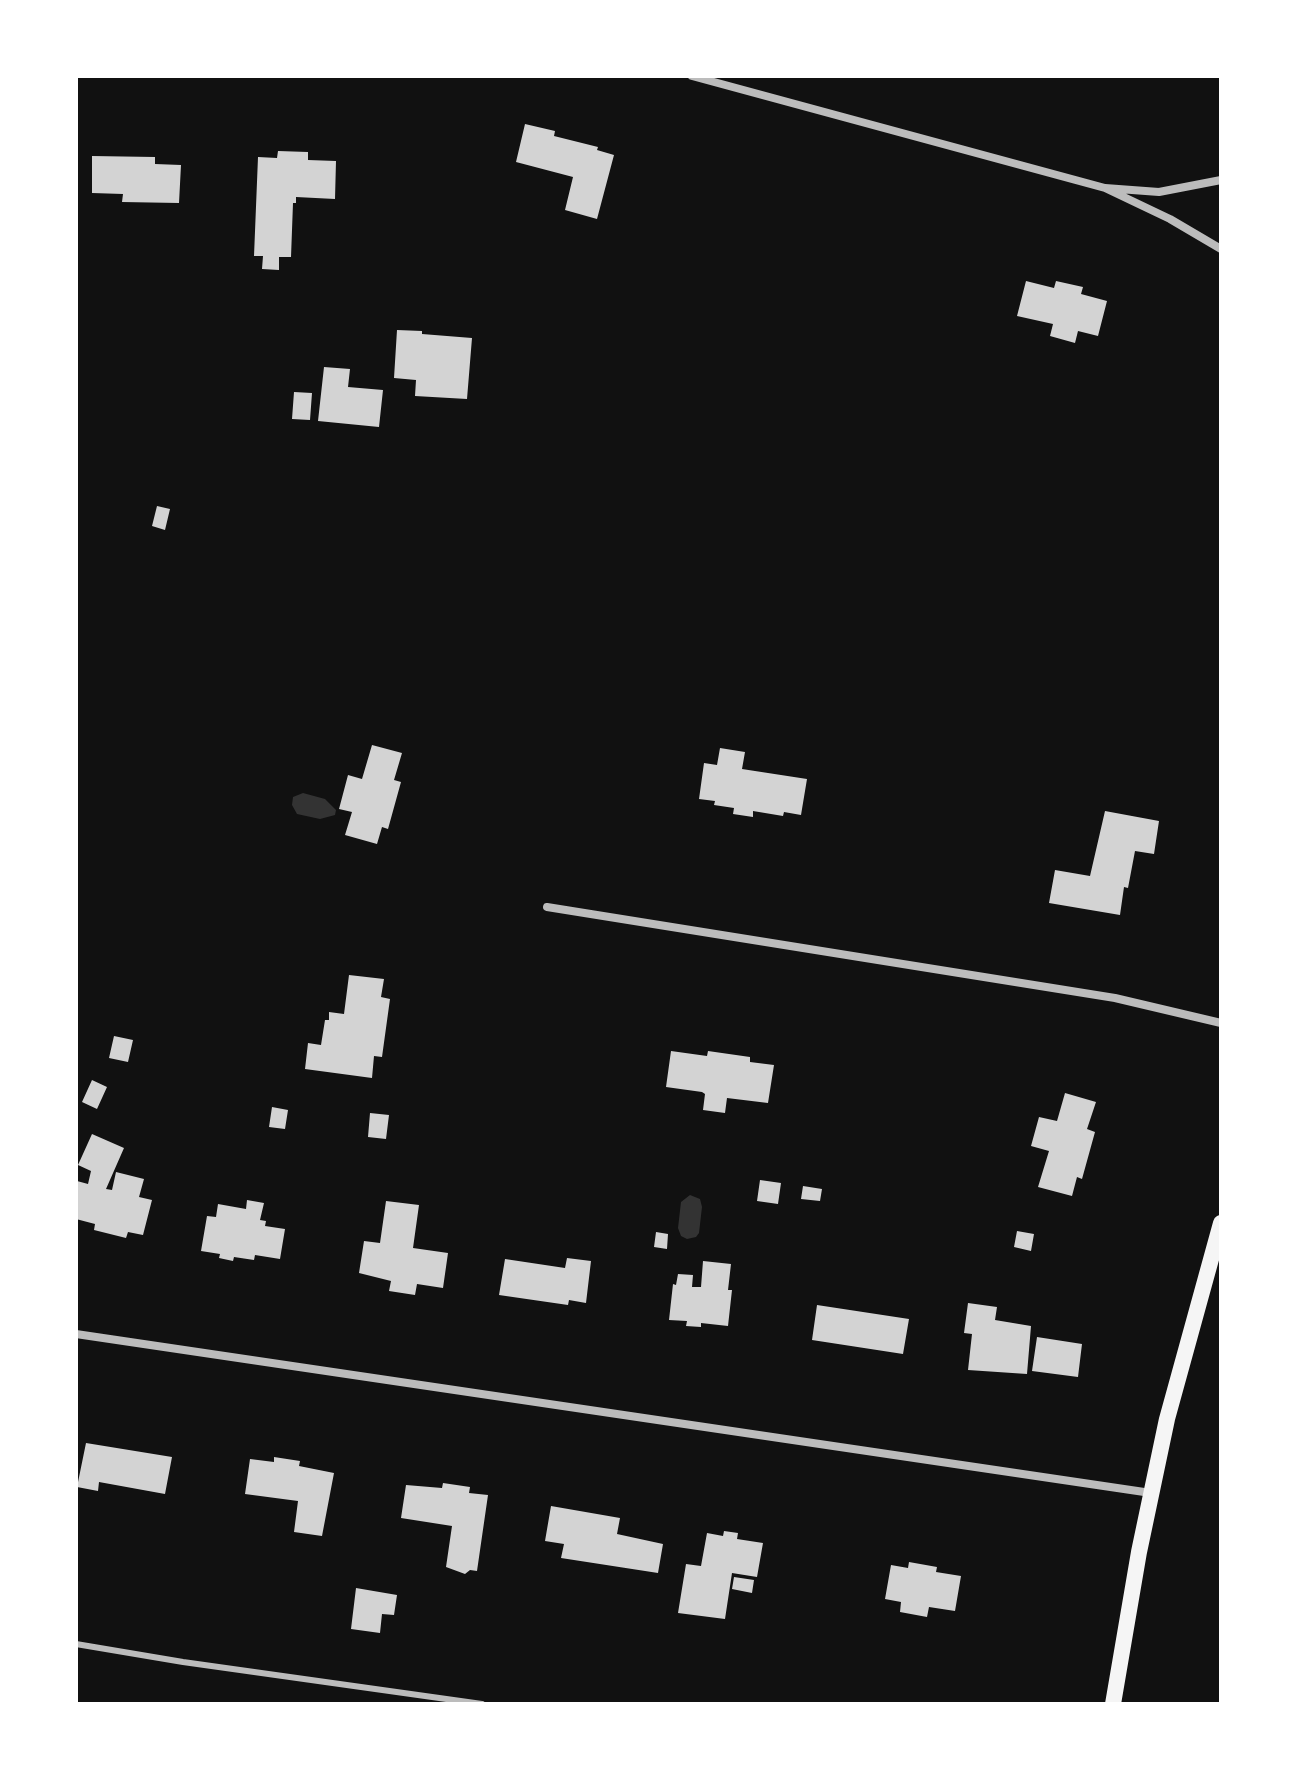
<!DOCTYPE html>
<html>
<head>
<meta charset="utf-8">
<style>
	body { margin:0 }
	#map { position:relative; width:1297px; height:1780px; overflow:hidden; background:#111; font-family:"Varela Round",sans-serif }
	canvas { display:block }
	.frame { position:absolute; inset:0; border:78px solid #fff; pointer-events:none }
</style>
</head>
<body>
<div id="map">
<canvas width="1297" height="1780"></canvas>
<div class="frame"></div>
</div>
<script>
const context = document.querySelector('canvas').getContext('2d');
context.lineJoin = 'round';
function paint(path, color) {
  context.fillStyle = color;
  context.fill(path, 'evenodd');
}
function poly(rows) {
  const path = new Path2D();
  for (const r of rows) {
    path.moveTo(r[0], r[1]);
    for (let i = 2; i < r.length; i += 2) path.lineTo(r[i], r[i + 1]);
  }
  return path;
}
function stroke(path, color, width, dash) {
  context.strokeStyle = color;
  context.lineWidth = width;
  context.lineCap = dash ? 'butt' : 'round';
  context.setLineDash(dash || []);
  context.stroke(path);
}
const water = poly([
	[303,793,325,799,336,810,335,815,320,819,297,814,292,805,293,797],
	[690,1195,700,1199,702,1207,699,1233,696,1237,687,1239,681,1236,678,1228,681,1202]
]);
const building = poly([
	[525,124,555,131,554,136,598,147,597,150,614,155,597,219,565,210,573,177,516,162],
	[278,151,308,152,308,160,336,161,335,199,296,197,296,203,293,203,291,257,279,257,279,270,262,269,263,256,254,256,258,157,277,158],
	[92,156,155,157,155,164,181,165,179,203,122,202,123,194,92,193],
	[1026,281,1054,288,1056,281,1083,287,1081,294,1107,301,1098,336,1078,331,1075,343,1050,336,1053,324,1017,316],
	[397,330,422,331,422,334,472,338,467,399,415,396,416,380,394,378],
	[324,367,350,369,348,387,383,390,379,427,318,421],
	[294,392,312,393,310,420,292,419],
	[157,506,170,509,165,530,152,526],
	[372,745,402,753,394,780,401,782,388,829,382,827,377,844,345,835,352,812,339,809,348,775,362,779],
	[720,748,745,752,742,769,807,779,801,815,784,812,783,816,753,811,753,817,733,814,734,808,714,805,715,801,699,799,704,763,717,765],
	[1105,811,1159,821,1154,854,1135,851,1128,888,1124,887,1120,915,1049,903,1055,870,1090,876],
	[349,975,384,979,381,997,390,999,382,1057,374,1056,372,1078,305,1069,308,1043,321,1045,325,1020,329,1020,329,1012,344,1014],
	[114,1036,133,1040,128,1062,109,1058],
	[671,1051,707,1056,708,1051,750,1057,750,1062,774,1065,768,1103,727,1098,725,1113,703,1110,705,1094,702,1092,666,1087],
	[92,1080,107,1087,97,1109,82,1102],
	[1065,1093,1096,1102,1087,1129,1095,1132,1082,1179,1077,1177,1072,1196,1038,1187,1049,1151,1031,1146,1039,1117,1057,1121],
	[272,1107,288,1110,285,1129,269,1127],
	[370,1113,389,1115,386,1139,368,1137],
	[92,1134,124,1148,106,1189,112,1190,116,1172,144,1179,139,1197,152,1200,143,1235,128,1232,126,1238,94,1230,95,1224,76,1219,77,1181,88,1184,91,1171,78,1165],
	[760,1180,781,1183,778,1204,757,1201],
	[803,1186,822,1189,820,1201,801,1199],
	[247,1200,264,1203,260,1220,266,1221,265,1226,285,1229,280,1259,255,1255,254,1260,234,1257,233,1261,219,1258,220,1254,201,1251,207,1216,216,1217,218,1204,246,1209],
	[386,1201,419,1205,413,1248,448,1253,443,1288,417,1284,415,1295,389,1291,391,1281,359,1273,364,1241,380,1243],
	[1017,1231,1034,1234,1031,1251,1014,1247],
	[656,1232,668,1234,667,1249,654,1247],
	[567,1258,591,1261,586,1303,569,1300,568,1305,499,1295,505,1259,565,1268],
	[703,1261,731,1264,728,1290,732,1290,728,1326,701,1323,701,1327,686,1326,687,1321,669,1320,673,1284,676,1285,678,1274,693,1275,692,1287,701,1287],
	[968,1303,997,1307,995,1320,1031,1326,1027,1374,968,1370,972,1334,964,1333],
	[817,1305,909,1319,903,1354,812,1340],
	[1037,1337,1082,1344,1078,1377,1032,1371],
	[86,1443,172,1457,165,1494,99,1482,98,1491,77,1487],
	[274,1457,300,1461,299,1466,334,1473,322,1536,294,1532,298,1501,245,1494,250,1459,274,1462],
	[443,1483,470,1487,469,1493,488,1495,477,1571,470,1570,465,1574,446,1567,452,1526,401,1518,406,1485,442,1488],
	[551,1506,620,1518,617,1534,663,1544,658,1573,561,1558,564,1544,545,1541],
	[724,1531,738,1533,737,1539,763,1543,757,1577,732,1573,725,1619,678,1613,686,1564,701,1566,707,1533,723,1536],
	[909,1562,937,1567,936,1572,961,1576,955,1611,929,1607,927,1617,900,1612,901,1602,885,1599,891,1565,908,1568],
	[734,1577,754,1580,752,1593,732,1589],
	[356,1588,397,1595,394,1615,382,1614,380,1633,351,1629]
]);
const service = poly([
	[76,1644,183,1662,482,1704]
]);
const minor = poly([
	[692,76,1105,188],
	[1221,180,1159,192,1105,188,1170,219,1221,249],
	[547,907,1115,998,1221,1023],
	[76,1334,1151,1493]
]);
const secondary = poly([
	[1113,1704,1139,1552,1167,1419,1221,1223]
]);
paint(water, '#333');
paint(building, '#d3d3d3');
stroke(service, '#bcbcbc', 6);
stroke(minor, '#bcbcbc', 8);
stroke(secondary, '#f5f5f5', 16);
</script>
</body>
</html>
